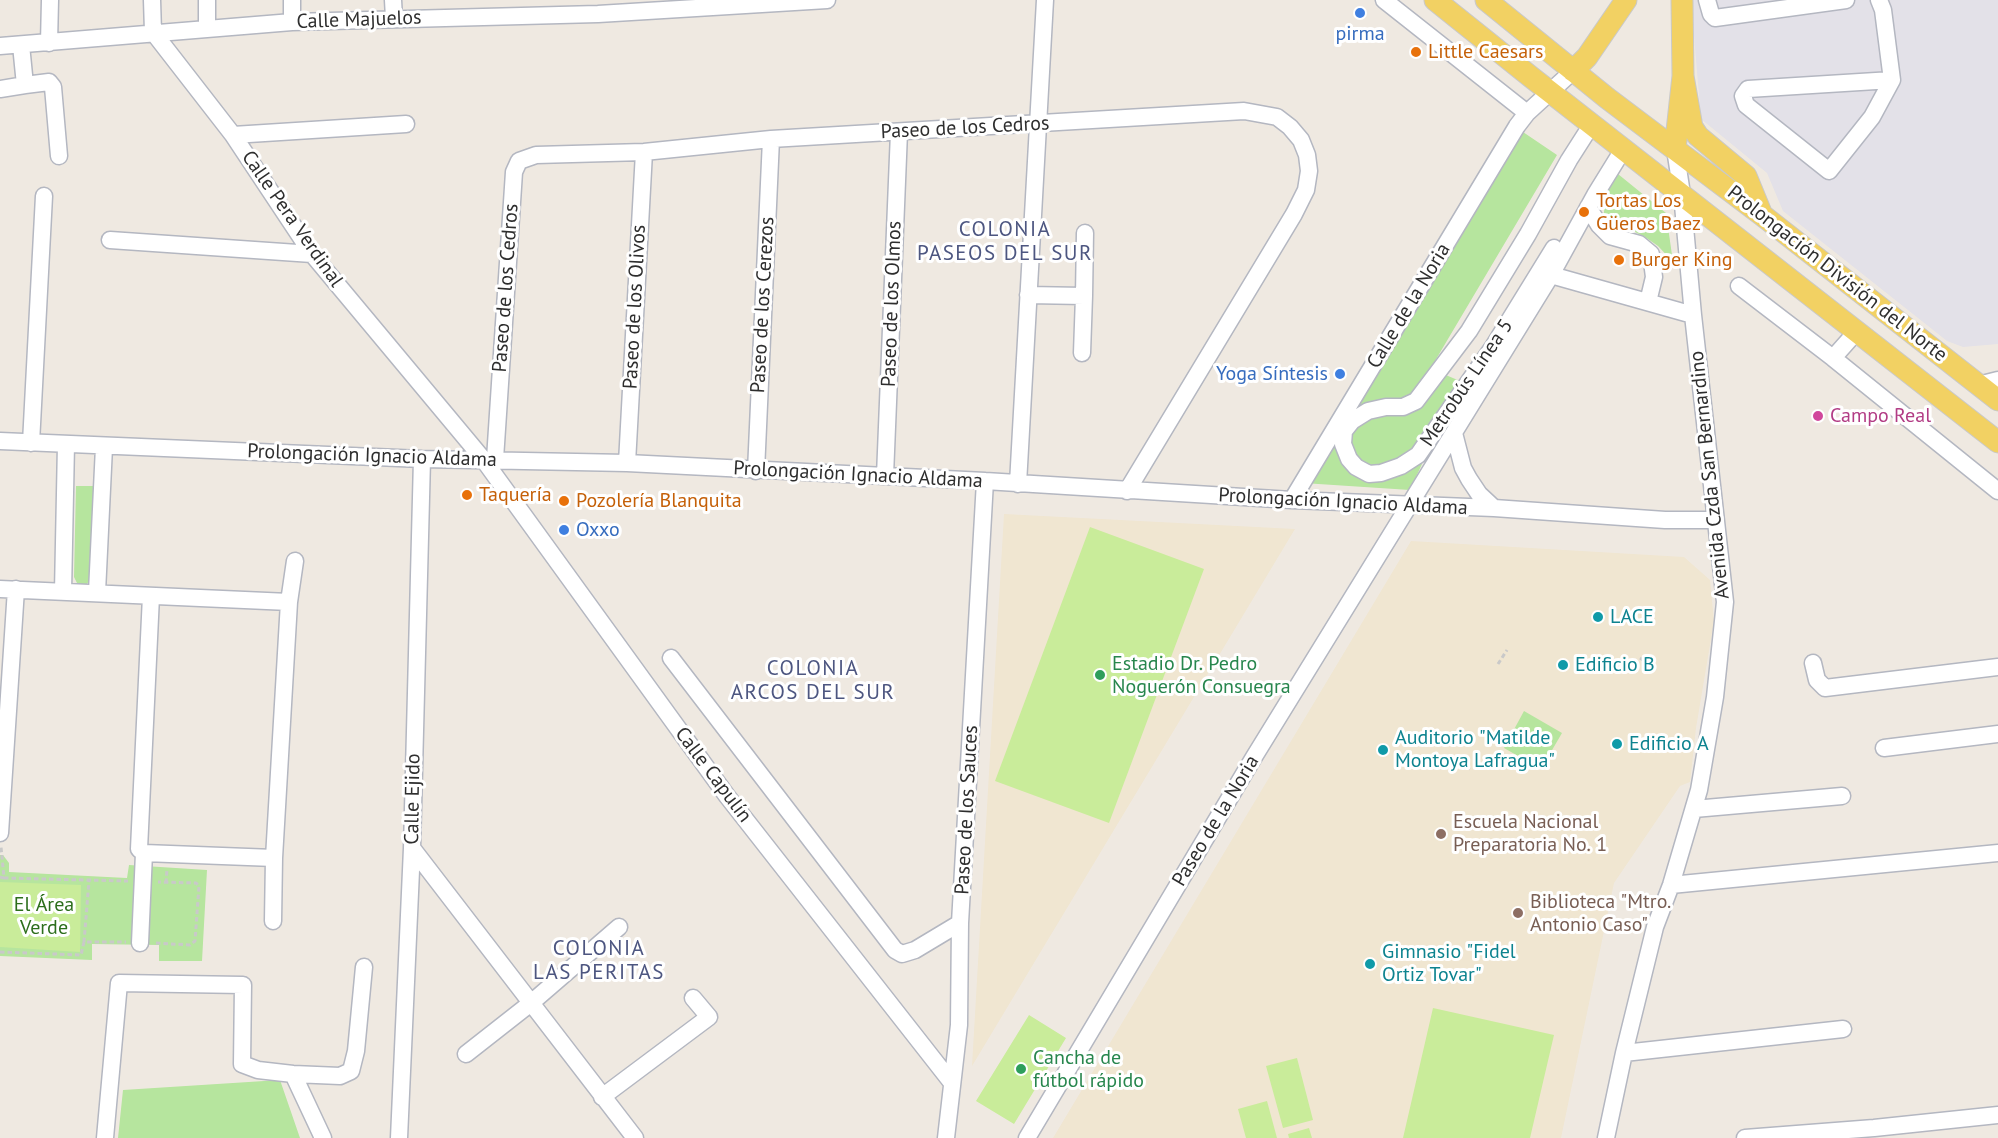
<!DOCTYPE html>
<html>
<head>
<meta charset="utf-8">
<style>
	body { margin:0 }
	canvas { display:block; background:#efe9e1 }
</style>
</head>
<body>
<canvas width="1998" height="1138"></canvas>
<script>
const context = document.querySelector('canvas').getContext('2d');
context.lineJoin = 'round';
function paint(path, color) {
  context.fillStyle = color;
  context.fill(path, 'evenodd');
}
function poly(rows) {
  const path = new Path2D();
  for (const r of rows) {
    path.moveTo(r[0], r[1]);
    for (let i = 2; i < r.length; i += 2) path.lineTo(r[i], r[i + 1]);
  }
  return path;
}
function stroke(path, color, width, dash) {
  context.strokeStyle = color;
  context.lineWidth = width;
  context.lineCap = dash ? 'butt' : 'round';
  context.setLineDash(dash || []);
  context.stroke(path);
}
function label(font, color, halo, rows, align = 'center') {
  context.font = font + ' "PT Sans",sans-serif';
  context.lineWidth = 6;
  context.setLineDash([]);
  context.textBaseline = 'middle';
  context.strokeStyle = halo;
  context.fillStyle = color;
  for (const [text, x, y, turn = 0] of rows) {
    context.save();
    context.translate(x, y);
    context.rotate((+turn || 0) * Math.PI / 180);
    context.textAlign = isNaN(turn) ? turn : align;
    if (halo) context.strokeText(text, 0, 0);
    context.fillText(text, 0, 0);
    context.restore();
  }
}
const industrial = poly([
	[1691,0,1998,0,1998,344,1963,347,1947,341,1783,211,1767,173,1701,119]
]);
const education = poly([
	[1004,514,1295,529,972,1066],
	[1411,541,1684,557,1710,580,1714,621,1696,728,1690,782,1680,786,1614,883,1561,1138,1053,1138]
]);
const green = poly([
	[1523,132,1557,155,1416,393,1342,429,1354,470,1415,463,1422,464,1410,490,1303,483],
	[1618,174,1666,213,1673,262,1658,246,1645,237,1631,230,1614,227,1603,218,1607,192],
	[1441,373,1460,381,1414,452,1393,462,1380,465,1370,467,1360,462,1352,452,1349,439,1356,425,1368,416,1403,411],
	[76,486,94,486,90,580,86,585,82,585,77,583,74,577],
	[1524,711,1562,733,1541,769,1504,748],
	[0,855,3,855,9,863,9,872,127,878,129,865,207,870,202,961,159,961,159,945,92,944,92,960,0,956],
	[280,1080,300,1138,118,1138,123,1090]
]);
const pitch = poly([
	[1090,527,1204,569,1109,823,995,781],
	[0,882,81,885,80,952,0,947],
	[1433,1008,1554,1035,1530,1138,1403,1138],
	[1029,1015,1066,1038,1014,1124,976,1101],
	[1297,1058,1313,1120,1283,1128,1266,1066],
	[1267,1101,1277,1138,1246,1138,1238,1109],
	[1309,1128,1312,1138,1289,1138,1288,1134]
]);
const path = poly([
	[1640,658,1646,662],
	[1498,664,1507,650],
	[1455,760,1470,769],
	[0,877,4,878,1,847],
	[4,878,128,881],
	[166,883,167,869],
	[84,942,89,881],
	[156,943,190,945,195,941,199,886,196,883,158,882],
	[0,952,81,955,84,942,126,942]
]);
const minor = poly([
	[152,0,153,32,233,135,312,254,483,459,727,796,952,1083],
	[207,0,207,28],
	[292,0,292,22],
	[393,0,394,18],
	[1384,0,1527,113],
	[1707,0,1711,14,1715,18,1846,0],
	[1879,0,1883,10,1892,80,1872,117,1829,171,1746,105,1743,96,1748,89,1892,80],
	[49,43,50,0],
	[21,45,25,85,49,82,53,87,59,156],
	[0,46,292,22,598,14,827,0],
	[0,89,25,85],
	[233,135,406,124],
	[1588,207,1599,225,1610,236,1639,244,1651,254,1654,277,1648,302],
	[110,240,312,254],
	[1554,248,1493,347,1418,455,1401,466,1381,473,1369,474,1356,467,1349,459,1343,444,1344,431,1352,421,1368,411,1386,407,1403,407,1416,401,1469,331,1528,234,1569,160,1592,124],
	[1551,275,1693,315],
	[1739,286,1833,358],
	[1028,295,1084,296,1085,233],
	[1857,331,1833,358,1998,491],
	[1082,353,1084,296],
	[1978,385,1998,380],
	[1454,433,1463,468,1469,479,1479,494,1494,508],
	[0,441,422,459,627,463,985,481,1292,500,1494,508,1665,520,1715,520],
	[31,443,44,196],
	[495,459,514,172,519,161,536,155,644,152,771,139,1244,111,1277,117,1290,127,1301,140,1307,155,1309,171,1306,190,1294,214,1127,491],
	[627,463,644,152],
	[756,471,771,139],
	[885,476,899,132],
	[1018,484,1045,0],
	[1292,500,1517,126,1527,113,1573,71],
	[0,589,289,602],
	[63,592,66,444],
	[97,592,104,447],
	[671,658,895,950,902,954,915,950,960,923],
	[1813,663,1817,680,1825,688,1998,667],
	[1884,748,1998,734],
	[1694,809,1842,796],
	[0,833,16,589],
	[412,848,635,1138],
	[144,853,274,858],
	[1671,885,1998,853],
	[273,921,274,858,289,602,295,561],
	[140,943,144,853,139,849,151,596],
	[1624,1053,1843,1029],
	[466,1054,531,1003,619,927],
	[293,1074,323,1138],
	[602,1097,709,1017,693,998],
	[105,1138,119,983,243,985,242,1064,258,1070,293,1074,340,1076,351,1071,356,1051,364,967],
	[399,1138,412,848,422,459],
	[946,1138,959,1025,960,923,985,481],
	[1027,1138,1254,757,1551,275,1595,195,1624,148],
	[1606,1138,1624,1053,1655,927,1671,885,1699,790,1715,697,1725,602,1693,315,1682,194,1675,149],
	[1745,1138,1874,1128,1998,1115]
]);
const major = poly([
	[1435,0,1531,77,1998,442],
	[1486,0,1607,98,1762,215,1998,400],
	[1573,71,1587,57,1626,0],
	[1683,76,1692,127,1698,136,1746,176,1762,215],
	[1675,149,1683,76,1682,0]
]);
const markers = [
	[1360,13,6,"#3f7fe0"],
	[1416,52,6,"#e8710a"],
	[1584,212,6,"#e8710a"],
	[1619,260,6,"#e8710a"],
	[1340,374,6,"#3f7fe0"],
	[1818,416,6,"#d1479c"],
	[467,495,6,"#e8710a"],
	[564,501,6,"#e8710a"],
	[564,530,6,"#3f7fe0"],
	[1598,617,6,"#0f9aa8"],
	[1563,665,6,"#0f9aa8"],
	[1100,675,6,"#2e9e5b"],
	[1617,744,6,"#0f9aa8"],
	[1383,750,6,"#0f9aa8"],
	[1441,834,6,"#8d6e63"],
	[1518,913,6,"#8d6e63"],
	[1370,964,6,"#0f9aa8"],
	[1021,1069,6,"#2e9e5b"]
];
const streetNames = [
	["Calle Majuelos",359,20,-2],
	["Paseo de los Cedros",965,128,-3],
	["Calle Pera Verdinal",292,219,55],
	["Prolongación División del Norte",1837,274,38],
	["Paseo de los Cedros",506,288,-86],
	["Paseo de los Olmos",892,304,-88],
	["Paseo de los Cerezos",763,305,-87],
	["Calle de la Noria",1409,306,-59],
	["Paseo de los Olivos",635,307,-87],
	["Metrobús Línea 5",1467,383,-56],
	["Prolongación Ignacio Aldama",372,456,2],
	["Prolongación Ignacio Aldama",858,475,3],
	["Avenida Czda San Bernardino",1710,475,-96],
	["Prolongación Ignacio Aldama",1343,502,3],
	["Calle Capulín",713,775,53],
	["Calle Ejido",413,799,-89],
	["Paseo de los Sauces",967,810,-87],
	["Paseo de la Noria",1216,821,-59]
];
const shopNames = [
	["pirma",1360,34],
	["Yoga Síntesis",1328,374,"right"],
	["Oxxo",576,530,"left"]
];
const foodNames = [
	["Little Caesars",1428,52],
	["Tortas Los",1596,201],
	["Güeros Baez",1596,224],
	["Burger King",1631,260],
	["Taquería",479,495],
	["Pozolería Blanquita",576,501]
];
const hotelNames = [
	["Campo Real",1830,416]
];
const cultureNames = [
	["LACE",1610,617],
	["Edificio B",1575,665],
	["Auditorio \"Matilde",1395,738],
	["Montoya Lafragua\"",1395,761],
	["Edificio A",1629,744],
	["Gimnasio \"Fidel",1382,952],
	["Ortiz Tovar\"",1382,975]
];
const leisureNames = [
	["Estadio Dr. Pedro",1112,664],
	["Noguerón Consuegra",1112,687],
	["Cancha de",1033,1058],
	["fútbol rápido",1033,1081]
];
const educationNames = [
	["Escuela Nacional",1453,822],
	["Preparatoria No. 1",1453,845],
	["Biblioteca \"Mtro.",1530,902],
	["Antonio Caso\"",1530,925]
];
const parkNames = [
	["El Área",44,905],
	["Verde",44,928]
];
const neighbourhoodNames = [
	["COLONIA",1005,230],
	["PASEOS DEL SUR",1005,254],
	["COLONIA",813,669],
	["ARCOS DEL SUR",813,693],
	["COLONIA",599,949],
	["LAS PERITAS",599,973]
];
paint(industrial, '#e3e1e8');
paint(education, '#f0e6d1');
paint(green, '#b6e59e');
paint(pitch, '#c9ec9a');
stroke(minor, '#b4b7c1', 19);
stroke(major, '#c9c9c9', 23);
stroke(path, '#c9c9c9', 3, [4.5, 3]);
stroke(minor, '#fff', 16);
stroke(major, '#f2d163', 21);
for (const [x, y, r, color] of markers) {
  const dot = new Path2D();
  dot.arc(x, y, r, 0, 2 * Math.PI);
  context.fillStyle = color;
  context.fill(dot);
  stroke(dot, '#fff', 2);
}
label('20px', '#2e2e2e', '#fff', streetNames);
label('20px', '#366cbe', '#fff', shopNames);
label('20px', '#c56008', '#fff', foodNames, 'left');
label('20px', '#b23c85', '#fff', hotelNames, 'left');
label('20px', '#0d838f', '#fff', cultureNames, 'left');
label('20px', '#27864d', '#fff', leisureNames, 'left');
label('20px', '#785e54', '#fff', educationNames, 'left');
label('20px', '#2c6e1b', '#fff', parkNames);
context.letterSpacing = '1.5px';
label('21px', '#4d5680', '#fff', neighbourhoodNames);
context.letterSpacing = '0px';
</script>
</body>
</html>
